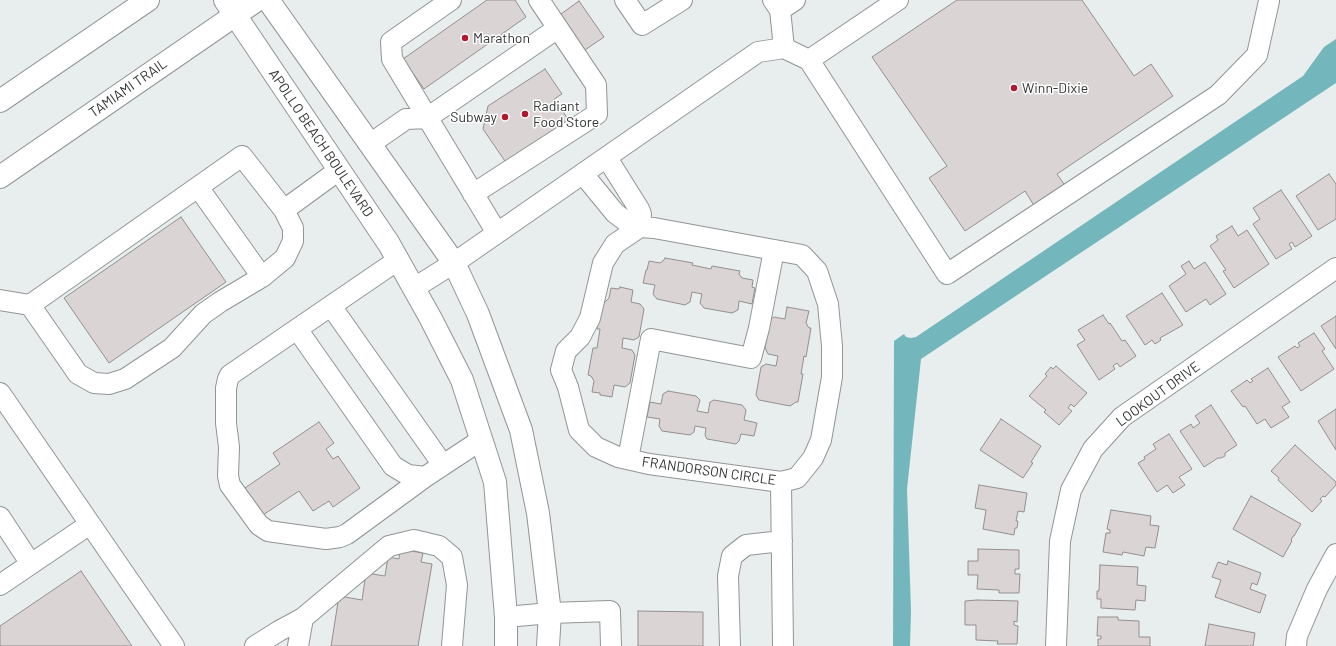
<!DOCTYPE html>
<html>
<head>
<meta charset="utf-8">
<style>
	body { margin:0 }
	canvas { display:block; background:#e8eeee }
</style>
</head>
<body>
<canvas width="1336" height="646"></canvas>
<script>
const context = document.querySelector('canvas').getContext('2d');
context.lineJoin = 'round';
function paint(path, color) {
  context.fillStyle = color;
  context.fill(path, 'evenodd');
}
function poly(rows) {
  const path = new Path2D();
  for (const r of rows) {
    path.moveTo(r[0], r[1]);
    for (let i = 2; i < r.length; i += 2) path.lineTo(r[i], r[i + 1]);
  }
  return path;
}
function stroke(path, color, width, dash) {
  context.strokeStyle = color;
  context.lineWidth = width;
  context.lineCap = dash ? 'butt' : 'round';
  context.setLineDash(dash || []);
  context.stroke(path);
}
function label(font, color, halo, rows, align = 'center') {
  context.font = font + ' Barlow,sans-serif';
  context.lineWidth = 3;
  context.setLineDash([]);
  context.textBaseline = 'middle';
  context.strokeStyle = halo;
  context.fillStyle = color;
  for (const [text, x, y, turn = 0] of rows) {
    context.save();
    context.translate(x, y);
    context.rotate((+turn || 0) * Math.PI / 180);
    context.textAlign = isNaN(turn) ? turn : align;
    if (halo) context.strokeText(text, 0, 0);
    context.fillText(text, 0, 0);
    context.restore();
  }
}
const water = poly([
	[1336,39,1336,83,921,359,907,489,911,611,910,646,893,646,894,341,904,334,906,337,911,338,916,337,1303,76,1324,47]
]);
const building = poly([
	[487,0,515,0,526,17,424,89,403,59,487,0],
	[957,0,1082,0,1134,76,1151,64,1173,96,1057,174,1066,187,1035,207,1025,191,965,231,929,178,947,166,872,57,957,0],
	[579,1,604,37,585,50,561,14,579,1],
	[545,69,562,94,554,99,570,122,507,164,483,129,488,106,545,69],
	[1329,174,1336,184,1336,219,1318,230,1296,196,1329,174],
	[1281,190,1312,236,1295,247,1292,242,1289,244,1292,249,1276,259,1253,224,1260,219,1253,208,1281,190],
	[181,217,226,282,109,363,64,298,181,217],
	[1232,226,1238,236,1247,230,1269,264,1234,288,1223,271,1226,270,1210,246,1218,240,1216,236,1232,226],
	[665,258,693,263,692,265,711,269,712,266,740,271,739,274,742,278,753,280,752,287,755,288,752,304,739,301,738,310,732,313,704,308,700,303,702,294,692,292,690,302,685,305,657,299,653,294,655,285,643,283,646,270,647,270,649,261,660,263,664,260,665,258],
	[1189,261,1194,269,1205,262,1226,294,1210,305,1206,299,1186,312,1169,286,1186,274,1181,266,1189,261],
	[620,287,633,290,631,302,640,304,644,309,639,337,634,340,623,338,622,348,632,350,635,355,630,383,625,387,614,385,612,397,600,395,600,393,592,392,594,381,591,376,588,375,593,348,597,348,600,329,597,329,602,301,605,302,609,298,611,288,619,289,620,287],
	[1162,293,1183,325,1160,338,1161,340,1155,344,1152,340,1145,345,1126,316,1162,293],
	[787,307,809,311,806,323,809,328,811,328,806,357,804,356,801,374,803,374,798,402,796,402,790,406,759,400,756,395,761,367,766,364,776,366,778,356,768,354,765,348,770,320,774,317,785,319,787,307],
	[1103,315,1109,324,1110,323,1122,341,1125,340,1136,356,1120,367,1117,363,1113,366,1115,369,1099,380,1077,345,1085,340,1078,330,1103,315],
	[1336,316,1336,349,1321,326,1336,316],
	[1314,333,1325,349,1322,351,1334,369,1301,391,1278,357,1295,346,1297,348,1300,346,1298,343,1314,333],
	[1056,366,1087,393,1074,407,1071,404,1068,408,1072,411,1059,425,1044,412,1046,410,1029,396,1047,376,1045,374,1051,367,1053,369,1056,366],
	[1268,368,1290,402,1282,407,1289,417,1271,428,1265,419,1257,424,1245,406,1243,407,1231,391,1247,380,1250,383,1253,381,1251,379,1268,368],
	[668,391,696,396,700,400,697,411,708,413,710,402,714,400,742,405,746,410,744,420,757,423,754,436,741,434,739,441,736,444,707,439,705,435,706,428,695,426,694,432,690,435,662,431,659,426,660,419,647,417,650,402,661,404,663,394,668,391],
	[1211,405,1237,445,1225,453,1225,456,1221,458,1218,458,1204,467,1180,431,1191,424,1193,428,1200,423,1195,416,1211,405],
	[1336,409,1336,450,1318,421,1336,409],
	[1001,419,1041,446,1031,462,1033,463,1023,478,980,450,1001,419],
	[319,422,334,443,326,449,333,459,338,456,360,488,333,507,329,501,313,511,299,491,260,517,242,490,280,464,273,453,319,422],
	[1169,434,1192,469,1179,477,1185,485,1173,493,1167,485,1157,492,1138,463,1145,459,1144,457,1156,449,1153,444,1169,434],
	[1295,445,1336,482,1336,485,1325,497,1323,496,1320,499,1322,501,1312,512,1278,480,1279,478,1271,471,1295,445],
	[979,485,1027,493,1024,512,1018,511,1016,521,1018,521,1017,528,1015,528,1014,535,983,529,986,510,975,508,979,485],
	[1251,496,1301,524,1294,536,1293,536,1291,540,1292,541,1283,557,1233,529,1251,496],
	[1111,510,1151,516,1150,525,1159,526,1155,548,1146,547,1144,556,1123,552,1122,555,1103,552,1106,533,1110,533,1110,530,1107,529,1111,510],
	[400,549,423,553,421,562,432,564,418,646,331,646,339,596,362,600,366,573,385,576,388,557,399,559,400,549],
	[978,549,1019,550,1019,569,1015,569,1015,574,1020,574,1019,593,999,593,999,590,977,589,978,575,968,575,968,561,978,561,978,549],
	[1228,561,1261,573,1257,585,1252,583,1250,589,1266,595,1260,613,1215,597,1221,580,1212,577,1218,562,1227,565,1228,561],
	[1100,565,1138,567,1137,585,1146,586,1145,601,1136,600,1135,610,1101,608,1101,599,1097,599,1097,591,1099,591,1100,565],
	[81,571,132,646,0,646,0,626,81,571],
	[977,600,1018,601,1017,622,1014,621,1014,625,1018,626,1017,644,997,644,998,641,976,640,976,625,965,625,965,601,977,600],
	[638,611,703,612,703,646,638,646,638,611],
	[1098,617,1118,617,1118,620,1139,621,1139,637,1150,637,1150,646,1098,646,1098,639,1101,639,1101,636,1097,636,1098,617],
	[1209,624,1255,633,1253,646,1205,646,1209,624]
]);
const minor = poly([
	[451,0,391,42,392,59,497,233],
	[625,0,642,25,682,0],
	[773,0,780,10,784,48],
	[898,0,809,60,947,274,1218,95,1257,55,1269,1],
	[780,10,795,0],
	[370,144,406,119,427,118,558,28],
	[583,174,615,213,627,222,640,227,641,214,639,209,607,158],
	[198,187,262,277],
	[473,194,597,114,596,85,539,0],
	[640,227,654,228,802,255,817,271,828,304,832,346,832,377,821,440,813,458,797,478,781,482,649,464,618,457,596,447,579,430,568,387,561,370,566,351,580,337,590,318,603,263,615,244,640,227],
	[398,260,297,329,393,466,408,475,425,477,481,440],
	[414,288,454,263,758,52,784,48,809,60],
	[0,300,30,305,242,156,284,210,339,170],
	[30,305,78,374,94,383,109,384,125,379,172,348,203,314,220,302,262,277,285,258,293,241,293,228,284,210],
	[331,306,443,465],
	[297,329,230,375,228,379,226,388,226,423,229,447,228,476,230,485,259,525,268,531,289,534,326,539,340,537,347,534,425,477],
	[0,393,174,646],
	[628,459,651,339,751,358,759,328,774,250],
	[781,482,783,646],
	[0,517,31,564],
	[0,585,90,524],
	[506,617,550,613,610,611,611,646],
	[255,646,279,631,303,618,389,546,414,540,439,546,452,557,457,585,452,646],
	[298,646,303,618],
	[730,646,728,576,732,556,746,545,782,541],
	[1056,646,1060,541,1071,490,1093,449,1122,417,1336,268],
	[1296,646,1297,636,1317,589,1336,554]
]);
const major = poly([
	[225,0,389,244,431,319,462,380,495,482,506,617,506,646],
	[268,0,454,263,478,314,521,430,538,513,550,613,548,646],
	[0,101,148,0],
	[0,177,257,0]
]);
const markers = [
	[465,38,4,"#ae1a2c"],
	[1014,88,4,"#ae1a2c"],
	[525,114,4,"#ae1a2c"],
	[505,117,4,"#ae1a2c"]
];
const poiNames = [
	["Marathon",473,38],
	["Winn-Dixie",1022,88],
	["Radiant",533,106],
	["Food Store",533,122],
	["Subway",497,117,"right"]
];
const streetNames = [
	["TAMIAMI TRAIL",128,88,-35],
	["APOLLO BEACH BOULEVARD",321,143,56],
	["LOOKOUT DRIVE",1158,394,-36],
	["FRANDORSON CIRCLE",709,471,8]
];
paint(water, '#73b6bb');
paint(building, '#dad4d4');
stroke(building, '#948f8f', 1);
stroke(minor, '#909595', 22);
stroke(major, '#909595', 24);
stroke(minor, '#fff', 20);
stroke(major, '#fff', 22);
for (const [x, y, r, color] of markers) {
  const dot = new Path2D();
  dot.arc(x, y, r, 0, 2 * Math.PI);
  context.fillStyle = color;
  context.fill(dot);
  stroke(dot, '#fff', 1.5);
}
label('14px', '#333535', '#fff', poiNames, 'left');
label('14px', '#333535', '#fff', streetNames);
</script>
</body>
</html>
